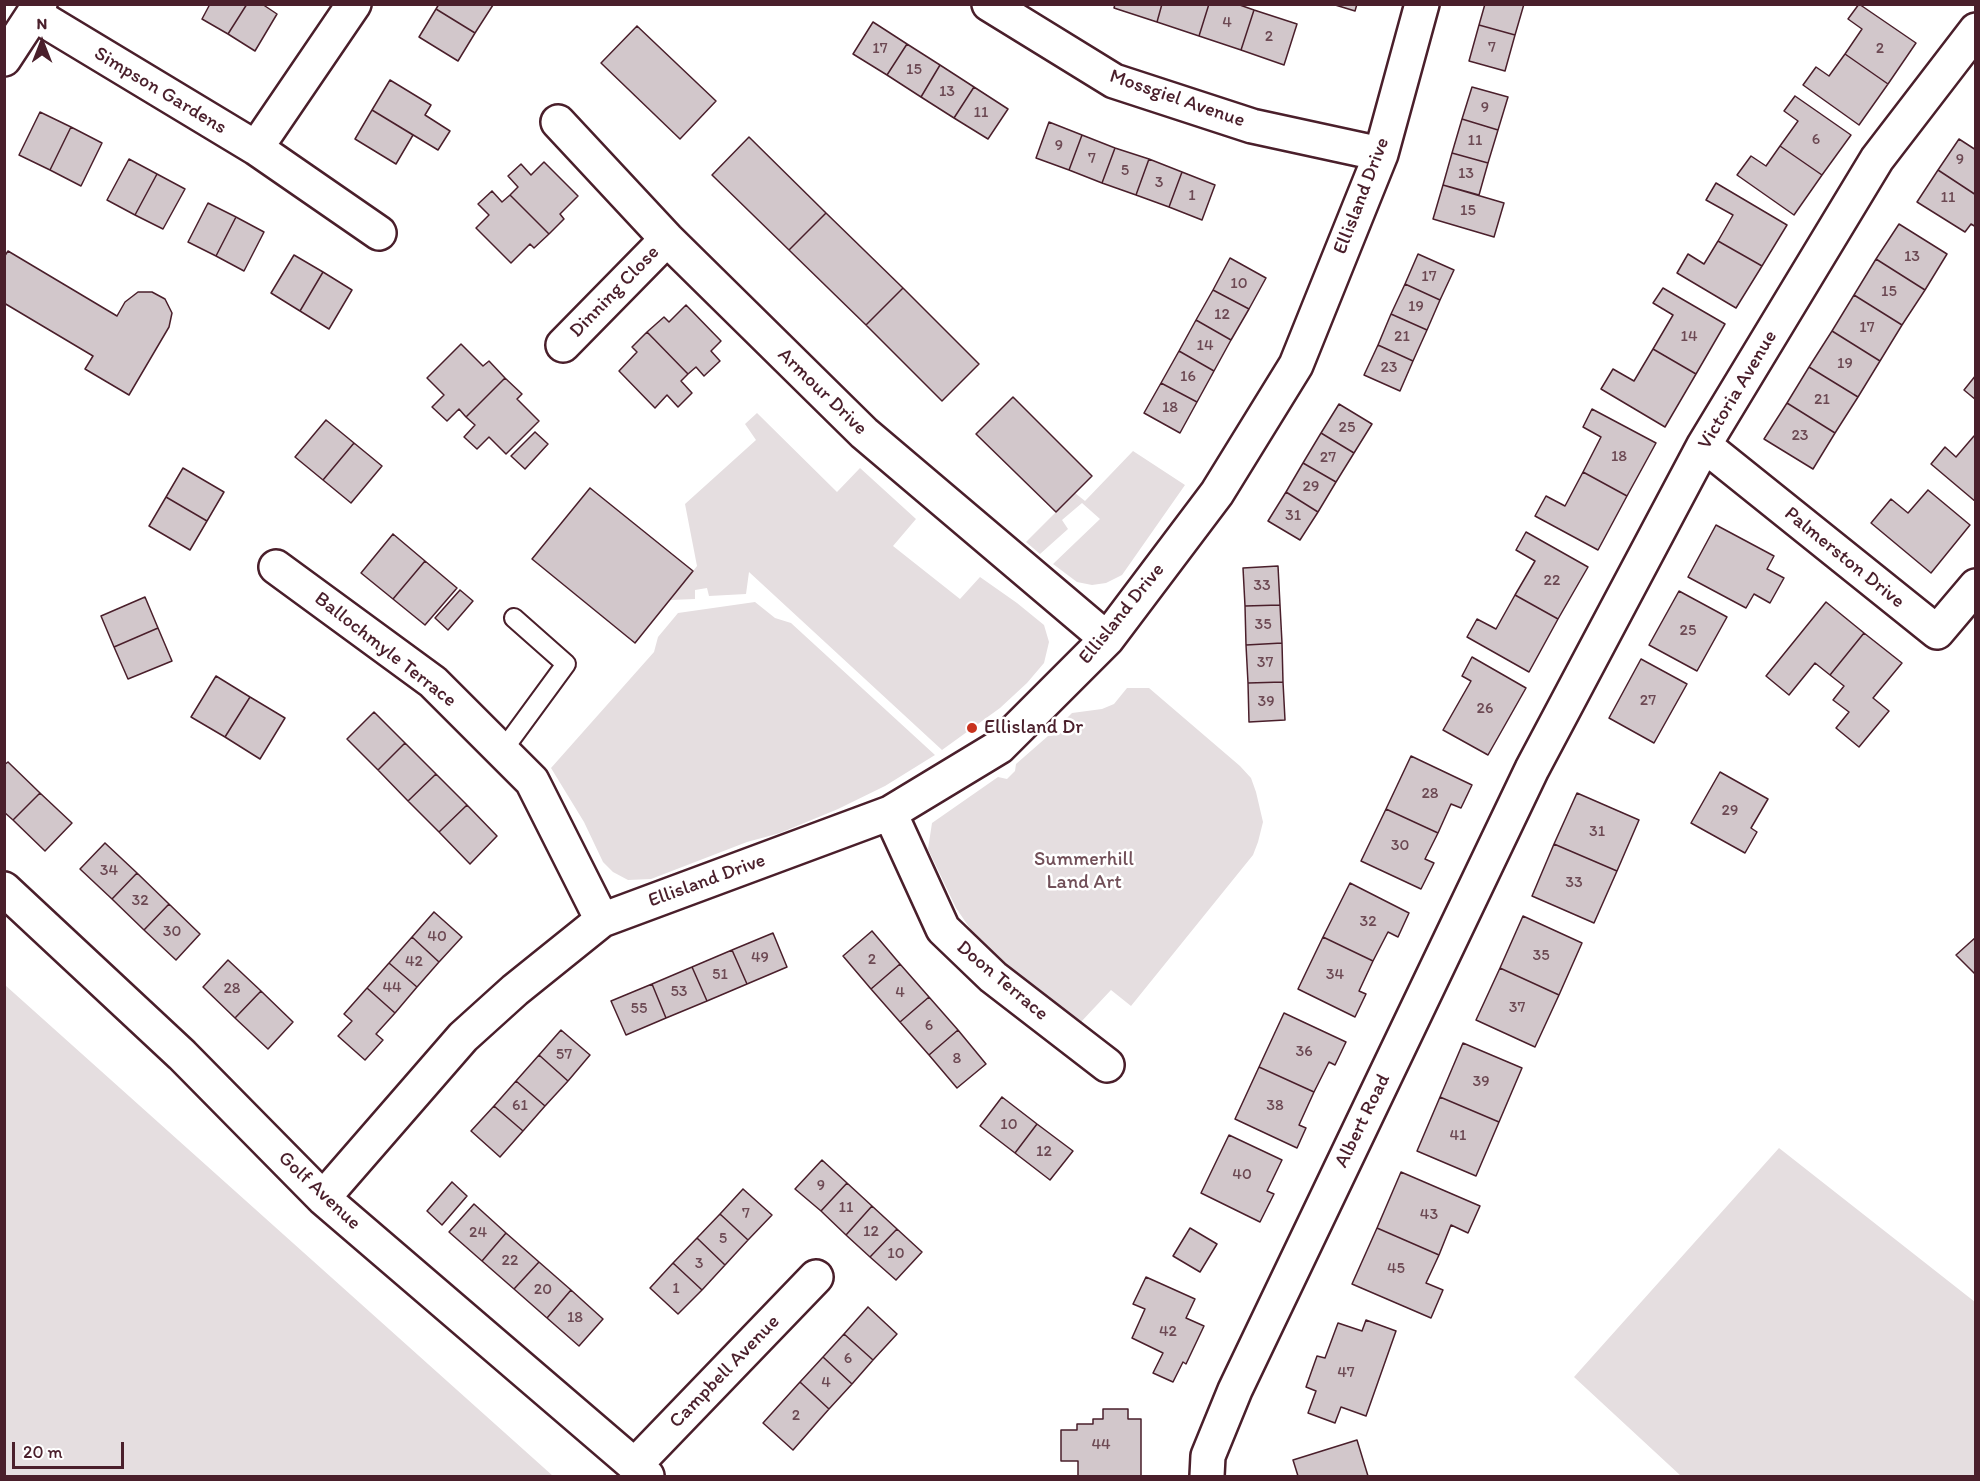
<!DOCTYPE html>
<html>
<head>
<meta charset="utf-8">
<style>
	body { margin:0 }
	#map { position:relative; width:1980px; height:1481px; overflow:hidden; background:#fff; font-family:Itim,sans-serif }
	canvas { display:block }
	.frame { position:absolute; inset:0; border:6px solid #4a1f2b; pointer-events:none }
	.north { position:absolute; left:12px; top:12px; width:60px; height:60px; -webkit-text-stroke:4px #fff; paint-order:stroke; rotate:0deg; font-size:16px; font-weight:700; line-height:24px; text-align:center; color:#4a1f2b }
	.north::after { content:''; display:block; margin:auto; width:21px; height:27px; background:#4a1f2b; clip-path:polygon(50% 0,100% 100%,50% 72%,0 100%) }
	.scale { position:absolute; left:12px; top:1442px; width:112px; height:27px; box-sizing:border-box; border:3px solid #4a1f2b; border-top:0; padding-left:8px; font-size:18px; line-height:21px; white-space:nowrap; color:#4a1f2b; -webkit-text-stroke:4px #fff; paint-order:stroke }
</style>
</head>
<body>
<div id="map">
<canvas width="1980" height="1481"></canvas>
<div class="frame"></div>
<div class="north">N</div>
<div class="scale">20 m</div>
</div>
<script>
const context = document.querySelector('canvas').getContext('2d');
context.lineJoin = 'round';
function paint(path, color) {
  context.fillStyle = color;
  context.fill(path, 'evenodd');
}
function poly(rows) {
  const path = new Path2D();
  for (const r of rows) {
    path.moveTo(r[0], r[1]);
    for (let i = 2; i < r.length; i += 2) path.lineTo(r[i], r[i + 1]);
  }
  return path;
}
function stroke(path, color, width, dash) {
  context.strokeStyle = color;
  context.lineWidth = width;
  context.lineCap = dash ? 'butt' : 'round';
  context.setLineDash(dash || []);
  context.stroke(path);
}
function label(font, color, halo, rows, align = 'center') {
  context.font = font + ' Itim,sans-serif';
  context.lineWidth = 5;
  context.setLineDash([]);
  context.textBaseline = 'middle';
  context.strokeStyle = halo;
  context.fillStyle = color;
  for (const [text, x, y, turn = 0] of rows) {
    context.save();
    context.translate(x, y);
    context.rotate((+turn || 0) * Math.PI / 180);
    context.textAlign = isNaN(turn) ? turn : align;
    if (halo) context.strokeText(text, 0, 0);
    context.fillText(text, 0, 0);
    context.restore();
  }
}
const green = poly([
	[757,413,837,492,860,468,916,519,893,546,960,599,980,577,1017,603,1044,625,1049,642,1044,663,1027,683,1000,708,942,750,749,572,746,594,709,596,707,588,695,590,695,599,670,600,697,566,685,504,756,440,745,424],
	[1133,451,1185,485,1122,575,1106,583,1092,585,1077,582,1053,564,1100,519,1082,503,1062,520,1068,529,1040,554,1026,542,1075,493,1085,501],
	[755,602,775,618,791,623,935,755,885,786,838,809,780,833,747,842,651,879,628,880,613,872,603,862,584,822,551,768,654,652,658,637,678,613],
	[1127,688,1149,688,1240,766,1251,778,1256,792,1263,822,1258,842,1253,855,1131,1006,1111,990,1080,1023,980,943,956,908,928,849,932,823,998,777,1007,779,1015,771,1016,764,1048,736,1059,735,1064,728,1064,721,1072,713,1102,709,1114,704],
	[5,985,553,1476,5,1476],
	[1779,1148,1975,1302,1975,1476,1681,1476,1574,1377]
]);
const building = poly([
	[210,4,247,4,228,34,202,19,210,4],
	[247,4,262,4,277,14,255,51,228,34,247,4],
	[439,4,493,4,493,5,475,33,436,9,439,4],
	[1115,4,1162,4,1157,22,1114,8,1115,4],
	[1162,4,1209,4,1199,36,1157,22,1162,4],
	[1209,4,1237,4,1254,10,1241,50,1199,36,1209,4],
	[1332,4,1357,4,1355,11,1332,4],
	[1485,4,1524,4,1515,35,1479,25,1485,4],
	[1859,4,1916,43,1888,84,1845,54,1862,29,1848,19,1859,4],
	[436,9,475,33,458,61,419,37,436,9],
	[1254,10,1297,24,1284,65,1241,50,1254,10],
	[873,22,907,44,887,75,853,54,873,22],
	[1479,25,1515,35,1505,71,1469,61,1479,25],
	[637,26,716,101,680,139,601,63,637,26],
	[907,44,940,65,921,97,887,75,907,44],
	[1845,54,1888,84,1859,125,1803,85,1816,67,1829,76,1845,54],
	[940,65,974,87,954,118,921,97,940,65],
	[390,80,431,105,425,115,450,131,438,150,372,110,390,80],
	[974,87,1008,109,988,139,954,118,974,87],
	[1472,87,1508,97,1498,130,1462,119,1472,87],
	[1795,96,1851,135,1822,175,1780,146,1798,121,1784,111,1795,96],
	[372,110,413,135,396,164,355,139,372,110],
	[40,112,71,127,50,170,19,155,40,112],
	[1462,119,1498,130,1488,163,1452,153,1462,119],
	[1049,122,1082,135,1069,170,1036,158,1049,122],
	[71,127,102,143,81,186,50,170,71,127],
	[1082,135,1115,148,1102,183,1069,170,1082,135],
	[749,137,826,213,789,250,712,175,749,137],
	[1959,139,1976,150,1976,195,1938,170,1959,139],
	[1780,146,1822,175,1794,215,1737,175,1751,156,1766,166,1780,146],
	[1115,148,1149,159,1136,195,1102,183,1115,148],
	[1452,153,1488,163,1479,195,1443,185,1452,153],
	[129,159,157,174,135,215,107,200,129,159],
	[1149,159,1182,172,1169,207,1136,195,1149,159],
	[544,162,578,196,560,214,564,219,549,234,510,195,518,187,508,176,521,164,531,175,544,162],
	[1938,170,1976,195,1976,227,1971,224,1965,232,1917,202,1938,170],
	[1182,172,1215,185,1202,220,1169,207,1182,172],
	[157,174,185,189,163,229,135,215,157,174],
	[1716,183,1787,225,1762,266,1718,241,1733,215,1706,200,1716,183],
	[1443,185,1504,203,1494,237,1433,219,1443,185],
	[492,191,502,202,510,195,549,234,534,248,530,244,511,263,476,228,489,215,478,204,492,191],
	[208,203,236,217,216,256,188,242,208,203],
	[826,213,903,288,866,325,789,250,826,213],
	[236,217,264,232,244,271,216,256,236,217],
	[1899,224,1947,254,1925,290,1876,259,1899,224],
	[1718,241,1762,266,1736,308,1677,273,1688,254,1704,264,1718,241],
	[8,251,117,316,125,302,138,292,152,292,165,299,172,313,169,327,129,395,85,369,93,356,4,303,4,257,8,251],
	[1418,254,1454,270,1440,300,1405,284,1418,254],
	[294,255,323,272,300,311,271,293,294,255],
	[1230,258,1266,278,1249,309,1213,290,1230,258],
	[1876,259,1925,290,1902,325,1854,295,1876,259],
	[323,272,352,290,329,329,300,311,323,272],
	[1405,284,1440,300,1427,330,1391,314,1405,284],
	[903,288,979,364,942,401,866,325,903,288],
	[1663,288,1725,324,1696,374,1653,349,1673,315,1653,303,1663,288],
	[1213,290,1249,309,1231,340,1196,320,1213,290],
	[1854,295,1902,325,1880,361,1832,331,1854,295],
	[686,305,721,341,711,351,720,361,704,376,696,367,688,374,647,332,664,317,669,322,686,305],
	[1391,314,1427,330,1413,361,1378,345,1391,314],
	[1196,320,1231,340,1214,371,1179,351,1196,320],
	[1832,331,1880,361,1858,397,1809,367,1832,331],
	[647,332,688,374,681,381,692,393,678,407,667,395,655,408,619,371,637,352,632,347,647,332],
	[461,344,483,366,489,361,505,378,466,417,459,409,447,421,432,407,444,395,427,378,461,344],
	[1378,345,1413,361,1400,391,1364,375,1378,345],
	[1653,349,1696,374,1665,427,1601,389,1613,369,1634,381,1653,349],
	[1179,351,1214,371,1197,402,1161,383,1179,351],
	[1809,367,1858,397,1835,433,1787,403,1809,367],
	[1976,375,1976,400,1964,390,1976,375],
	[505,378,522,394,517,399,539,421,506,454,489,437,477,449,464,437,475,425,466,417,505,378],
	[1161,383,1197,402,1180,433,1144,413,1161,383],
	[1013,397,1092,476,1056,512,976,434,1013,397],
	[1787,403,1835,433,1813,469,1764,439,1787,403],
	[1339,404,1372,424,1354,453,1321,433,1339,404],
	[1592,409,1656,443,1627,496,1583,472,1601,437,1583,427,1592,409],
	[326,420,354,443,323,480,295,457,326,420],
	[535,432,548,444,525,469,511,456,535,432],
	[1321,433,1354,453,1336,482,1303,463,1321,433],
	[1974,436,1976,437,1976,502,1931,464,1945,447,1956,457,1974,436],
	[354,443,382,466,351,503,323,480,354,443],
	[1303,463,1336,482,1318,512,1286,492,1303,463],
	[183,468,224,492,207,521,166,497,183,468],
	[1583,472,1627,496,1598,550,1535,516,1546,496,1565,506,1583,472],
	[590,488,693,571,635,643,532,559,590,488],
	[1928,490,1970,525,1931,573,1871,523,1891,499,1908,513,1928,490],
	[1286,492,1318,512,1300,540,1268,521,1286,492],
	[166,497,207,521,190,550,149,526,166,497],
	[1716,525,1774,556,1767,569,1784,578,1770,603,1754,594,1746,608,1688,577,1716,525],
	[1526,532,1588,567,1558,619,1515,595,1535,561,1516,550,1526,532],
	[393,534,425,561,393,599,361,573,393,534],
	[425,561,457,588,425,625,393,599,425,561],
	[1278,566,1280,605,1245,606,1243,568,1278,566],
	[460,590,473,601,448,630,435,618,460,590],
	[1679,591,1727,617,1697,671,1649,645,1679,591],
	[1515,595,1558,619,1529,672,1467,637,1477,619,1496,629,1515,595],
	[145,597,158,628,114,647,101,616,145,597],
	[1826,602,1864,633,1830,675,1815,663,1789,695,1766,676,1826,602],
	[1280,605,1282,643,1246,645,1245,606,1280,605],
	[158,628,172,661,128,679,114,647,158,628],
	[1864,633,1902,663,1873,698,1889,711,1859,747,1836,728,1849,712,1833,700,1844,686,1830,675,1864,633],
	[1282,643,1283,682,1248,683,1246,645,1282,643],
	[1472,657,1526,688,1488,755,1443,730,1471,681,1462,676,1472,657],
	[1641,659,1687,684,1654,743,1609,718,1641,659],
	[216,676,250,697,225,737,191,717,216,676],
	[1283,682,1285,720,1249,722,1248,683,1283,682],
	[250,697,285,718,260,759,225,737,250,697],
	[374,712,405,743,378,770,347,739,374,712],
	[405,743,436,774,408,801,378,770,405,743],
	[1411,756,1472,785,1461,808,1451,804,1438,833,1386,809,1411,756],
	[8,762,40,793,13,820,4,812,4,765,8,762],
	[1720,772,1768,799,1751,828,1757,832,1745,853,1691,823,1720,772],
	[436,774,467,805,439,832,408,801,436,774],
	[40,793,72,823,45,851,13,820,40,793],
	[1577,793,1639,820,1617,871,1554,844,1577,793],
	[467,805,497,836,470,864,439,832,467,805],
	[1386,809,1438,833,1425,859,1434,863,1421,889,1361,861,1386,809],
	[105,843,137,873,112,899,80,869,105,843],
	[1554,844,1617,871,1594,923,1532,896,1554,844],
	[137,873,169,904,144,930,112,899,137,873],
	[1350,883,1409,913,1398,937,1388,932,1373,961,1323,937,1350,883],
	[169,904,200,934,176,960,144,930,169,904],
	[434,912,462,937,439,962,412,937,434,912],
	[1523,916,1582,943,1559,995,1500,968,1523,916],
	[872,931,900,964,871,989,843,956,872,931],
	[773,933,787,967,747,984,732,950,773,933],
	[412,937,439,962,417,987,389,963,412,937],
	[1323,937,1373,961,1359,991,1366,994,1355,1017,1298,989,1323,937],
	[1976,937,1976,975,1956,955,1976,937],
	[732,950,747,984,707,1001,692,967,732,950],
	[228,960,261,991,235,1018,203,987,228,960],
	[389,963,417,987,395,1013,367,988,389,963],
	[900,964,929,997,900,1022,871,989,900,964],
	[692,967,707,1001,666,1018,652,984,692,967],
	[1500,968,1559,995,1535,1047,1476,1020,1500,968],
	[652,984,666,1018,626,1035,611,1001,652,984],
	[367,988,395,1013,376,1034,383,1040,365,1060,338,1036,352,1021,344,1014,367,988],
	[261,991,293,1022,268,1049,235,1018,261,991],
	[929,997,958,1030,929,1055,900,1022,929,997],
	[1284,1013,1346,1042,1335,1065,1329,1062,1314,1092,1259,1067,1284,1013],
	[561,1030,590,1055,568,1081,539,1055,561,1030],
	[958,1030,986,1064,957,1088,929,1055,958,1030],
	[1463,1043,1522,1068,1499,1122,1440,1097,1463,1043],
	[539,1055,568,1081,545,1106,516,1081,539,1055],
	[1259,1067,1314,1092,1299,1125,1306,1128,1297,1148,1235,1119,1259,1067],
	[516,1081,545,1106,523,1131,494,1106,516,1081],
	[1002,1097,1037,1124,1015,1153,980,1126,1002,1097],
	[1440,1097,1499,1122,1476,1176,1417,1151,1440,1097],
	[494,1106,523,1131,500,1157,471,1131,494,1106],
	[1037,1124,1073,1151,1050,1180,1015,1153,1037,1124],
	[1229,1135,1282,1160,1267,1191,1274,1194,1260,1222,1201,1193,1229,1135],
	[822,1160,847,1183,821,1211,795,1189,822,1160],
	[1401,1172,1480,1206,1468,1233,1451,1225,1439,1255,1377,1228,1401,1172],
	[452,1182,467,1196,442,1225,427,1211,452,1182],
	[847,1183,872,1206,846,1235,821,1211,847,1183],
	[743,1189,772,1215,748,1240,720,1214,743,1189],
	[474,1204,506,1233,482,1261,449,1232,474,1204],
	[872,1206,897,1229,870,1257,846,1235,872,1206],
	[720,1214,748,1240,725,1265,697,1238,720,1214],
	[1190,1228,1217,1244,1200,1272,1173,1256,1190,1228],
	[1377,1228,1439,1255,1426,1283,1443,1290,1431,1318,1352,1284,1377,1228],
	[897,1229,922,1252,896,1280,870,1257,897,1229],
	[506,1233,539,1262,514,1289,482,1261,506,1233],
	[697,1238,725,1265,702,1290,673,1263,697,1238],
	[539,1262,571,1290,547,1318,514,1289,539,1262],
	[673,1263,702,1290,678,1314,650,1288,673,1263],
	[1146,1277,1195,1299,1186,1318,1204,1326,1186,1364,1183,1362,1173,1382,1153,1373,1163,1353,1132,1338,1145,1309,1133,1304,1146,1277],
	[571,1290,603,1319,579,1346,547,1318,571,1290],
	[868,1307,897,1334,873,1360,844,1334,868,1307],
	[1366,1320,1396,1331,1366,1416,1341,1407,1335,1423,1308,1413,1316,1391,1306,1387,1317,1356,1325,1358,1338,1323,1362,1331,1366,1320],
	[844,1334,873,1360,852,1384,823,1357,844,1334],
	[823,1357,852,1384,829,1409,800,1382,823,1357],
	[800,1382,829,1409,793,1450,763,1423,800,1382],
	[1103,1409,1128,1409,1128,1419,1141,1419,1141,1476,1078,1476,1078,1461,1061,1461,1061,1430,1077,1430,1077,1424,1093,1424,1093,1419,1103,1419,1103,1409],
	[1357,1440,1368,1476,1298,1476,1293,1460,1357,1440]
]);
const lane = poly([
	[503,750,566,664,514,618]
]);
const street = poly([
	[989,4,1114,81,1252,126,1381,154],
	[34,14,256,148,379,233],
	[4,59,40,4],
	[558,122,667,239,864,433,1107,639],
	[256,148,354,4],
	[563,345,667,239],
	[1704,445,1937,632,1976,586],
	[276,567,433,682,532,781,602,920],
	[890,813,943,929,993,977,1107,1065],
	[4,889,182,1055,323,1198,647,1476],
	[323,1198,463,1037,515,990,602,920,890,813,999,747,1107,639,1217,493,1296,365,1381,154,1422,4],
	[634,1466,816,1277],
	[1207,1476,1208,1456,1235,1390,1532,769,1704,445,1877,159,1976,30]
]);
const markers = [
	[972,728,6,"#c8321e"]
];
const numberNames = [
	["4",1227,23],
	["2",1269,37],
	["7",1492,48],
	["17",880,49],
	["2",1880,49],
	["15",914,70],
	["13",947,92],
	["9",1485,108],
	["11",981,113],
	["6",1816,140],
	["11",1475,141],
	["9",1059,146],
	["7",1092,159],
	["9",1960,160],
	["5",1125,171],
	["13",1466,174],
	["3",1159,183],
	["1",1192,196],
	["11",1948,198],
	["15",1468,211],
	["13",1912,257],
	["17",1429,277],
	["10",1239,284],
	["15",1889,292],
	["19",1416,307],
	["12",1222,315],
	["17",1867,328],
	["21",1402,337],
	["14",1689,337],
	["14",1205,346],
	["19",1845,364],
	["23",1389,368],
	["16",1188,377],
	["21",1822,400],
	["18",1170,408],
	["25",1347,428],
	["23",1800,436],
	["18",1619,457],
	["27",1328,458],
	["29",1311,487],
	["31",1293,516],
	["22",1552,581],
	["33",1262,586],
	["35",1263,625],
	["25",1688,631],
	["37",1265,663],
	["27",1648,701],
	["39",1266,702],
	["26",1485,709],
	["28",1430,794],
	["29",1730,811],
	["31",1597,832],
	["30",1400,846],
	["34",109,871],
	["33",1574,883],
	["32",140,901],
	["32",1368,922],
	["30",172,932],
	["40",437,937],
	["35",1541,956],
	["49",760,958],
	["2",872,960],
	["42",414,962],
	["51",720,975],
	["34",1335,975],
	["44",392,988],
	["28",232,989],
	["53",679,992],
	["4",900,993],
	["37",1517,1008],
	["55",639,1009],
	["6",929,1026],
	["36",1304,1052],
	["57",564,1055],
	["8",957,1059],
	["39",1481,1082],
	["61",520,1106],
	["38",1275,1106],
	["10",1009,1125],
	["41",1458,1136],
	["12",1044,1152],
	["40",1242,1175],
	["9",821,1186],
	["11",846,1208],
	["7",746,1214],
	["43",1429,1215],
	["12",871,1232],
	["24",478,1233],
	["5",723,1239],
	["10",896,1254],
	["22",510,1261],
	["3",699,1264],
	["45",1396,1269],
	["1",676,1289],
	["20",543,1290],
	["18",575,1318],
	["42",1168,1332],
	["6",848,1359],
	["47",1346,1373],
	["4",826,1383],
	["2",796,1416],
	["44",1101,1445]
];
const streetNames = [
	["Simpson Gardens",160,91,31],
	["Mossgiel Avenue",1177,99,19],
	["Ellisland Drive",1362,196,-69],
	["Dinning Close",615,292,-46],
	["Victoria Avenue",1738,390,-59],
	["Armour Drive",822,392,44],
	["Palmerston Drive",1844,558,39],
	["Ellisland Drive",1122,614,-51],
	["Ballochmyle Terrace",385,650,38],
	["Ellisland Drive",707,881,-20],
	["Doon Terrace",1002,981,40],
	["Albert Road",1363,1121,-64],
	["Golf Avenue",319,1191,43],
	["Campbell Avenue",725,1372,-46]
];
const poiNames = [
	["Ellisland Dr",984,728]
];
const parkNames = [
	["Summerhill",1084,860],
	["Land Art",1084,883]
];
paint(green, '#e5dee0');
paint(building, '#d2c7cb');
stroke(building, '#4a1f2b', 1.5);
stroke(lane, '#4a1f2b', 22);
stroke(street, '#4a1f2b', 38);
stroke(lane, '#fff', 18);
stroke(street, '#fff', 33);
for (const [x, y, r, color] of markers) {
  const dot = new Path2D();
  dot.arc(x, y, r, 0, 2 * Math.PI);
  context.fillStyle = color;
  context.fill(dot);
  stroke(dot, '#fff', 2);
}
label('16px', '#6c4953', null, numberNames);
label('20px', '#4a1f2b', '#fff', streetNames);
label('20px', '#4a1f2b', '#fff', poiNames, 'left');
label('20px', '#714f58', '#fff', parkNames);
</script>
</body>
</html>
